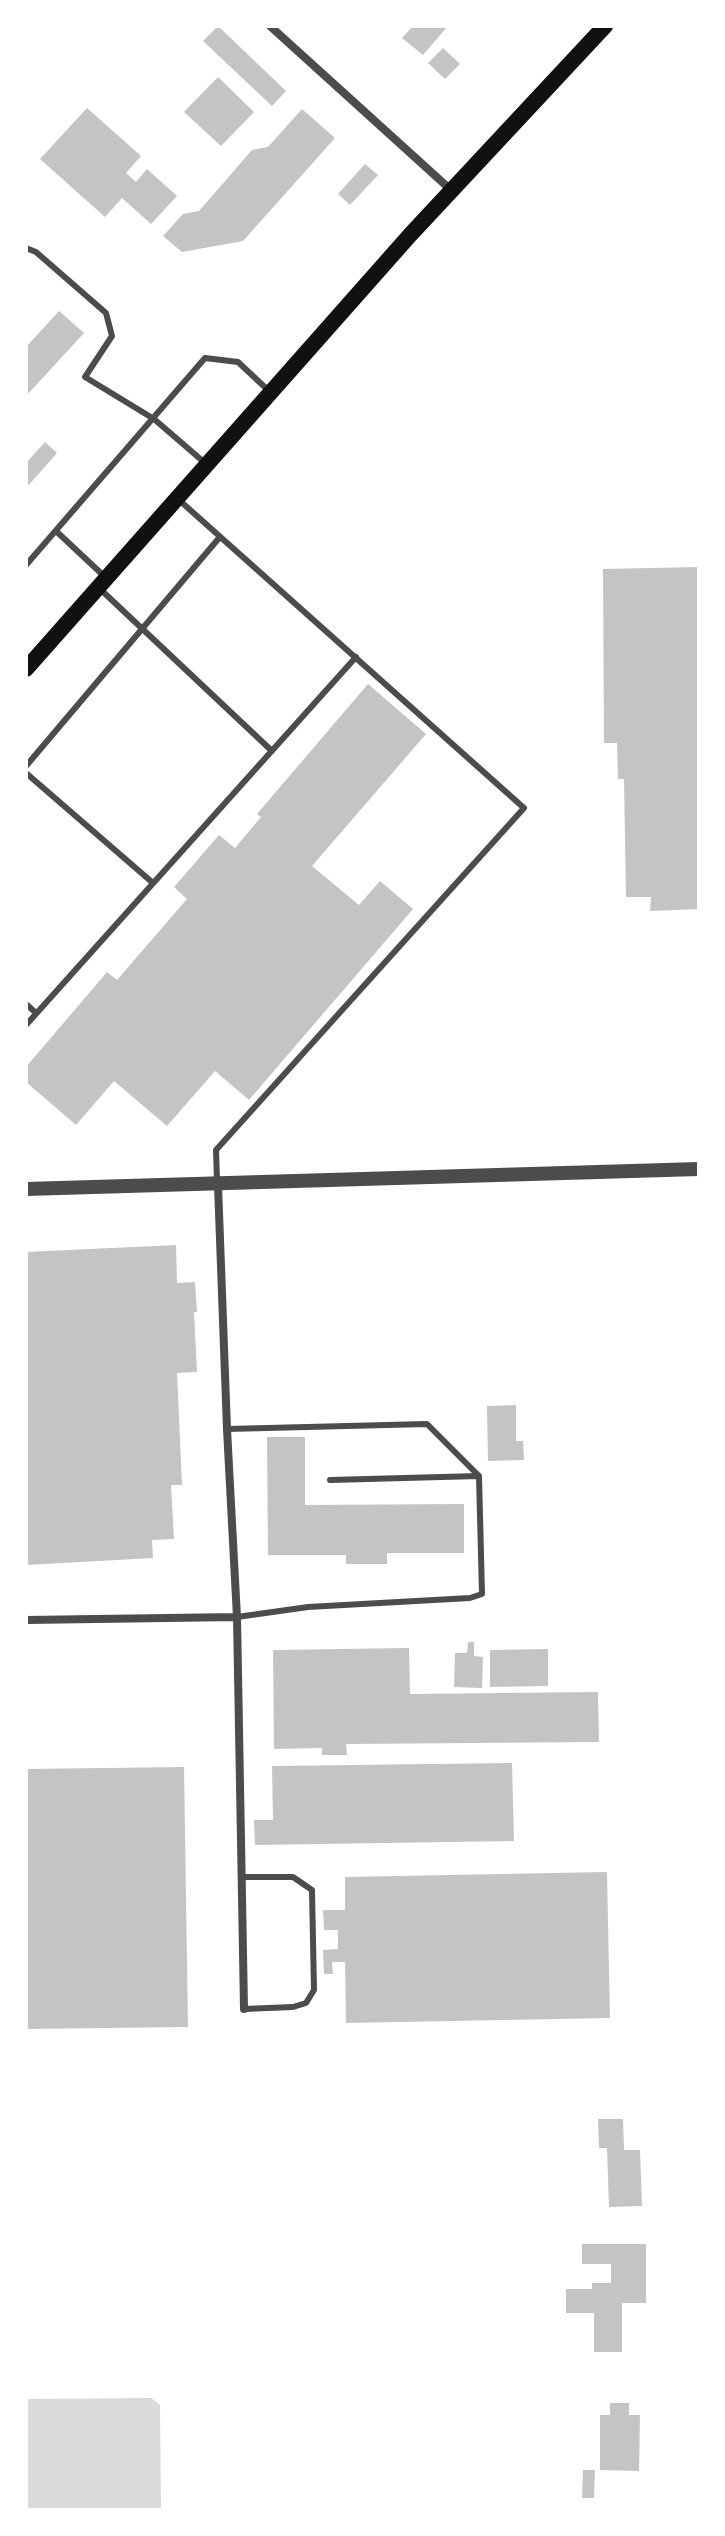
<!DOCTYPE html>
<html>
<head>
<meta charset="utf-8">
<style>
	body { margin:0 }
	#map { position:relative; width:725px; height:2536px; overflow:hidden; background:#fff; font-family:Signika,sans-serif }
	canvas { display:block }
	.frame { position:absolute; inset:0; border:28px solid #fff; pointer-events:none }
</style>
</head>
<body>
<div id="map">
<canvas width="725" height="2536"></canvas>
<div class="frame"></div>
</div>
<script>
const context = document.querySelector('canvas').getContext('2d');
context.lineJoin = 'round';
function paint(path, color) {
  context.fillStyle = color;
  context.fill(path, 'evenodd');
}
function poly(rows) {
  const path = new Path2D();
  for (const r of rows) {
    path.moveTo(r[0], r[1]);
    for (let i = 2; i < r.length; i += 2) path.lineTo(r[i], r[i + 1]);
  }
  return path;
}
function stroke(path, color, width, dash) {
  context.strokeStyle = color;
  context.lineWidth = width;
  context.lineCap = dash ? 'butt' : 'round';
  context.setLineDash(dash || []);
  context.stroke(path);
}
const water = poly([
	[151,2398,160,2405,161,2510,26,2510,26,2399]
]);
const building = poly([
	[218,26,286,91,272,106,203,41],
	[413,26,448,26,423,55,402,38],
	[443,48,460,64,445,79,428,63],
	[218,77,254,112,221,146,184,112],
	[87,108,141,156,126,173,136,182,147,169,177,196,151,224,122,198,105,217,40,159],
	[302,109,335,138,243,241,182,252,163,236,183,214,199,211,252,150,268,147],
	[365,164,378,175,350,205,338,194],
	[59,311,84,333,26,396,26,347],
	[45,442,57,453,26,488,26,463],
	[699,567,699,909,650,911,651,897,626,897,624,779,618,779,617,743,604,743,603,569],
	[368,684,426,734,312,866,359,905,380,881,413,909,249,1100,215,1071,167,1126,114,1081,76,1125,26,1082,26,1067,107,972,117,980,187,899,174,887,219,835,235,848,261,817,257,814],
	[176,1245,177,1283,195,1282,197,1312,194,1312,197,1372,177,1373,182,1485,171,1485,174,1539,152,1540,153,1558,26,1565,26,1252],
	[516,1405,516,1441,523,1441,524,1460,488,1461,487,1406],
	[267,1437,305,1437,305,1505,464,1504,464,1553,387,1553,387,1564,346,1564,346,1555,268,1555],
	[468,1642,474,1642,474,1656,483,1657,482,1688,454,1687,455,1653,467,1653],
	[409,1648,410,1694,598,1692,599,1742,346,1744,347,1755,322,1755,322,1748,274,1749,273,1650],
	[548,1649,548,1686,490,1687,490,1650],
	[512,1763,514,1841,255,1845,254,1820,273,1820,272,1766],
	[184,1767,188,2027,26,2029,26,1769],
	[607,1872,610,2018,346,2023,345,1962,332,1962,333,1974,324,1974,323,1950,338,1949,338,1930,324,1930,323,1910,345,1910,345,1877],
	[598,2119,623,2119,624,2150,640,2150,642,2206,609,2207,607,2148,599,2148],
	[582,2244,646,2244,646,2303,622,2303,622,2352,594,2352,594,2313,566,2313,566,2289,592,2289,592,2283,611,2283,611,2264,582,2264],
	[610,2403,629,2403,629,2415,640,2415,639,2471,600,2470,600,2415,610,2415],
	[583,2470,595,2470,594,2498,582,2498]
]);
const service = poly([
	[26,248,36,252,106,313,112,336,85,377,154,419,205,463],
	[179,500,524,808,216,1150,217,1181],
	[56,531,104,576],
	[26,565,205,358,238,362,269,391],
	[99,588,272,751],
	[26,766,219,538],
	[26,773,153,883],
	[26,1004,36,1013],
	[26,1025,356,657],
	[227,1429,427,1424,479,1476,482,1594,470,1598,308,1607,237,1617],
	[330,1480,479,1476],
	[241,1877,293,1877,312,1890,314,1990,306,2003,293,2007,244,2009]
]);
const minor = poly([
	[270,26,451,190],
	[218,1185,227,1429,237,1617,244,2009],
	[26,1620,237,1617]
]);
const tertiary = poly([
	[26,1189,699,1169]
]);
const secondary = poly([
	[26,669,410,235,605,26]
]);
paint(water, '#d9d9d9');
paint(building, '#c4c4c4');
stroke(service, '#4c4c4c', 6);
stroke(minor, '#4c4c4c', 8);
stroke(tertiary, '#4c4c4c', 14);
stroke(secondary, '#111', 16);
</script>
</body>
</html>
